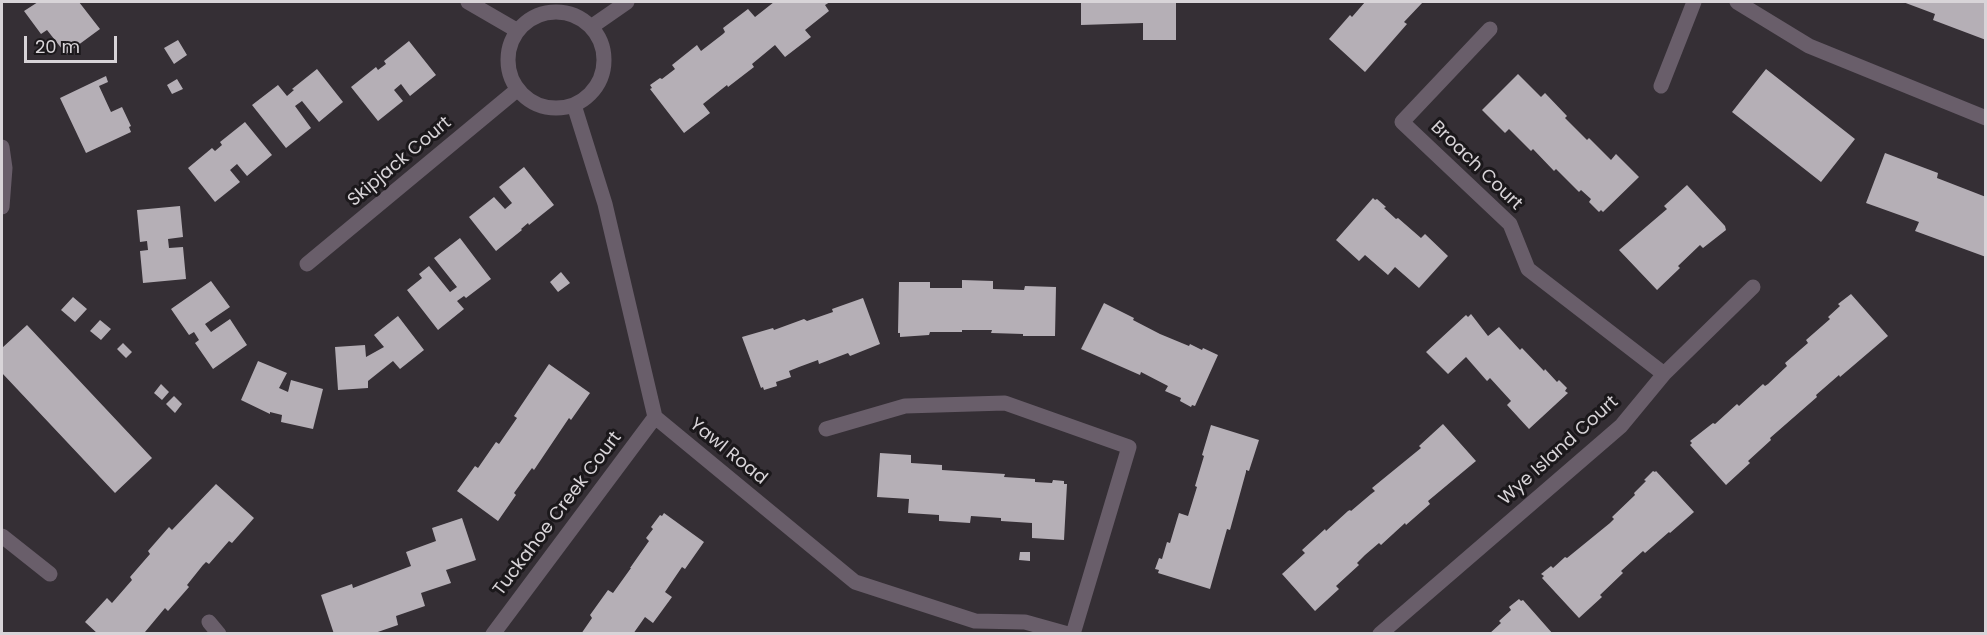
<!DOCTYPE html>
<html>
<head>
<meta charset="utf-8">
<style>
	body { margin:0 }
	#map { position:relative; width:1987px; height:635px; overflow:hidden; background:#352f35; font-family:Poppins,sans-serif }
	canvas { display:block }
	.frame { position:absolute; inset:0; border:3px solid #d8d4d8; pointer-events:none }
	.scale { position:absolute; left:24px; top:36px; width:93px; height:27px; box-sizing:border-box; border:3px solid #d8d4d8; border-top:0; padding-left:8px; font-size:18px; line-height:21px; white-space:nowrap; color:#d8d4d8; -webkit-text-stroke:4px #1b181b; paint-order:stroke }
</style>
</head>
<body>
<div id="map">
<canvas width="1987" height="635"></canvas>
<div class="frame"></div>
<div class="scale">20 m</div>
</div>
<script>
const context = document.querySelector('canvas').getContext('2d');
context.lineJoin = 'round';
function paint(path, color) {
  context.fillStyle = color;
  context.fill(path, 'evenodd');
}
function poly(rows) {
  const path = new Path2D();
  for (const r of rows) {
    if (r.length === 3) {
      path.moveTo(r[0] + r[2], r[1]);
      path.arc(r[0], r[1], r[2], 0, 2 * Math.PI);
      continue;
    }
    path.moveTo(r[0], r[1]);
    for (let i = 2; i < r.length; i += 2) path.lineTo(r[i], r[i + 1]);
  }
  return path;
}
function stroke(path, color, width, dash) {
  context.strokeStyle = color;
  context.lineWidth = width;
  context.lineCap = dash ? 'butt' : 'round';
  context.setLineDash(dash || []);
  context.stroke(path);
}
function label(font, color, halo, rows, align = 'center') {
  context.font = font + ' Poppins,sans-serif';
  context.lineWidth = 6;
  context.setLineDash([]);
  context.textBaseline = 'middle';
  context.strokeStyle = halo;
  context.fillStyle = color;
  for (const [text, x, y, turn = 0] of rows) {
    context.save();
    context.translate(x, y);
    context.rotate((+turn || 0) * Math.PI / 180);
    context.textAlign = isNaN(turn) ? turn : align;
    if (halo) context.strokeText(text, 0, 0);
    context.fillText(text, 0, 0);
    context.restore();
  }
}
const building = poly([
	[38,2,79,2,100,29,66,54,47,30,41,34,24,11],
	[774,2,830,2,825,5,829,11,805,30,811,37,785,57,775,45,752,64,754,67,728,87,727,85,703,104,710,113,684,133,650,89,652,88,650,85,660,78,662,79,675,69,672,65,697,45,701,51,723,34,725,32,723,28,748,9,755,17],
	[1081,2,1176,2,1176,40,1143,40,1143,23,1081,25],
	[1365,2,1423,2,1404,22,1407,24,1365,72,1329,39,1350,15,1352,17],
	[1903,2,1986,2,1986,40,1933,20,1935,14],
	[178,40,187,55,174,64,164,48],
	[409,41,436,75,410,96,401,84,394,90,403,101,378,121,351,87,376,67,378,70,386,64,384,61],
	[317,69,343,102,319,122,302,101,295,106,311,128,286,148,252,105,278,85,287,96,294,90,292,89],
	[1766,69,1855,139,1821,182,1732,112],
	[1518,74,1541,97,1545,93,1567,116,1565,118,1587,140,1589,138,1611,160,1616,154,1639,177,1603,212,1601,210,1599,212,1589,202,1591,199,1581,190,1579,192,1556,169,1554,171,1533,149,1531,151,1509,129,1505,133,1482,110],
	[106,76,108,82,99,86,111,112,122,107,131,126,129,127,131,132,86,153,60,98],
	[177,79,183,89,172,94,167,85],
	[245,122,272,155,247,176,237,164,230,170,240,182,215,202,188,168,212,148,215,151,222,145,220,142],
	[1885,153,1938,173,1937,178,1986,197,1986,257,1915,231,1919,222,1866,203],
	[524,167,554,205,529,225,528,223,521,229,522,230,496,251,469,217,494,197,505,209,512,203,499,187],
	[1687,185,1725,226,1726,230,1703,248,1700,245,1678,266,1680,268,1657,290,1619,250,1667,209,1664,206],
	[1373,198,1375,200,1377,199,1386,207,1384,208,1396,219,1398,218,1421,238,1425,234,1448,256,1419,288,1395,267,1388,275,1365,255,1359,261,1336,240],
	[180,206,183,237,168,239,169,248,183,247,186,279,143,283,140,251,148,250,147,241,140,242,137,210],
	[460,238,491,279,466,298,464,296,457,301,464,309,438,330,407,290,422,278,419,274,429,266,450,292,457,287,434,258],
	[561,272,570,283,558,292,550,282],
	[962,280,993,281,993,289,1024,290,1025,286,1056,287,1055,336,1023,336,1023,334,991,333,992,330,962,330,962,332,930,332,929,335,900,337,900,333,898,333,899,282,930,282,930,288,962,288],
	[211,281,230,307,205,324,211,332,230,319,247,345,213,369,195,343,199,340,194,332,189,335,171,309],
	[1851,294,1888,336,1840,377,1839,375,1816,395,1817,397,1770,438,1771,440,1748,461,1750,463,1726,485,1690,445,1692,443,1690,441,1713,423,1715,424,1737,404,1739,406,1763,384,1765,386,1768,384,1787,366,1785,363,1808,343,1806,340,1830,319,1828,317,1840,306,1838,304],
	[73,297,87,309,75,322,61,310],
	[863,298,880,344,850,356,848,353,819,364,818,360,799,367,789,371,791,377,776,382,777,386,764,390,763,387,761,388,742,337,773,328,774,330,804,319,807,321,833,312,832,309],
	[1104,303,1134,318,1133,320,1160,334,1189,346,1190,344,1202,350,1203,348,1218,355,1195,406,1192,405,1191,407,1180,401,1181,398,1165,391,1168,386,1141,372,1140,375,1081,349],
	[1471,314,1488,336,1499,327,1520,350,1522,348,1544,371,1545,369,1557,382,1559,380,1567,388,1565,391,1568,393,1529,429,1507,405,1511,401,1490,378,1487,381,1466,357,1448,374,1426,352,1466,315,1468,317],
	[398,316,424,350,400,369,393,361,368,381,368,388,338,390,335,347,365,345,366,357,384,347,374,335],
	[100,320,111,329,101,340,90,331],
	[27,325,152,458,115,493,2,373,2,348],
	[123,343,132,352,126,358,117,349],
	[258,361,287,373,279,388,288,392,291,380,323,389,313,429,281,422,282,415,270,412,270,414,241,400],
	[549,364,590,393,571,420,569,418,567,421,534,470,532,468,529,472,514,493,516,495,498,521,457,491,475,466,478,468,496,442,499,444,517,418,514,416],
	[161,384,169,392,162,400,154,393],
	[174,396,182,404,175,413,166,404],
	[1443,424,1476,461,1428,501,1430,504,1406,525,1405,523,1381,545,1379,543,1365,555,1357,563,1359,565,1336,586,1339,589,1315,611,1282,574,1305,553,1302,550,1325,529,1326,531,1348,511,1350,510,1351,511,1371,494,1375,491,1372,488,1421,448,1419,446],
	[1211,425,1259,440,1249,471,1246,470,1246,472,1230,530,1227,529,1210,589,1158,573,1159,570,1155,569,1159,558,1162,559,1167,542,1170,543,1179,513,1188,516,1197,487,1195,486,1204,456,1202,455],
	[880,453,911,455,911,463,942,465,942,470,1005,474,1004,477,1035,479,1035,482,1052,483,1053,480,1064,481,1064,484,1067,484,1064,540,1032,538,1032,523,1001,521,1001,518,971,516,970,523,939,521,939,515,908,513,909,499,877,497],
	[1653,471,1655,472,1656,471,1694,512,1670,533,1669,532,1645,553,1643,551,1621,571,1623,573,1600,595,1602,597,1579,618,1542,578,1544,576,1541,574,1551,566,1553,568,1565,557,1567,558,1610,523,1614,519,1612,517,1635,495,1634,493,1646,481,1644,480],
	[216,484,254,518,232,543,229,541,209,564,206,562,203,565,187,585,189,587,168,611,165,608,145,632,146,634,98,634,85,622,107,598,112,603,132,580,130,577,150,554,148,551,169,527,172,530],
	[664,513,704,542,685,569,682,567,665,592,672,597,653,623,645,617,633,634,581,634,592,618,590,615,608,590,613,593,631,568,630,568,649,541,646,538,653,529,651,527,660,515,662,516],
	[462,518,476,560,446,570,451,583,421,593,425,606,396,616,398,625,372,634,334,634,321,595,352,584,353,588,411,566,406,552,436,541,432,528],
	[1020,552,1030,552,1030,561,1019,560],
	[1519,599,1521,601,1523,600,1553,634,1489,634,1501,623,1499,621,1511,610,1509,607]
]);
const street = poly([
	[468,2,518,31],
	[1737,2,1809,46,1986,118],
	[556,60,48],
	[591,27,627,2],
	[1490,29,1402,122,1510,224,1528,269,1664,374],
	[1661,86,1694,2],
	[574,105,605,204,655,417,855,582,975,621,1025,622,1068,634],
	[2,147,5,168,2,207],
	[307,264,518,89],
	[826,429,905,406,1005,403,1129,447,1073,634],
	[2,536,50,574],
	[209,622,219,634],
	[493,634,655,417],
	[1380,634,1621,426,1664,374,1753,287]
]);
const streetNames = [
	["Skipjack Court",400,162,-40],
	["Broach Court",1476,166,44],
	["Wye Island Court",1559,451,-42],
	["Yawl Road",728,452,39],
	["Tuckahoe Creek Court",558,514,-53]
];
paint(building, '#b5afb6');
stroke(street, '#695e6a', 15);
label('18px', '#d8d4d8', '#1b181b', streetNames);
</script>
</body>
</html>
